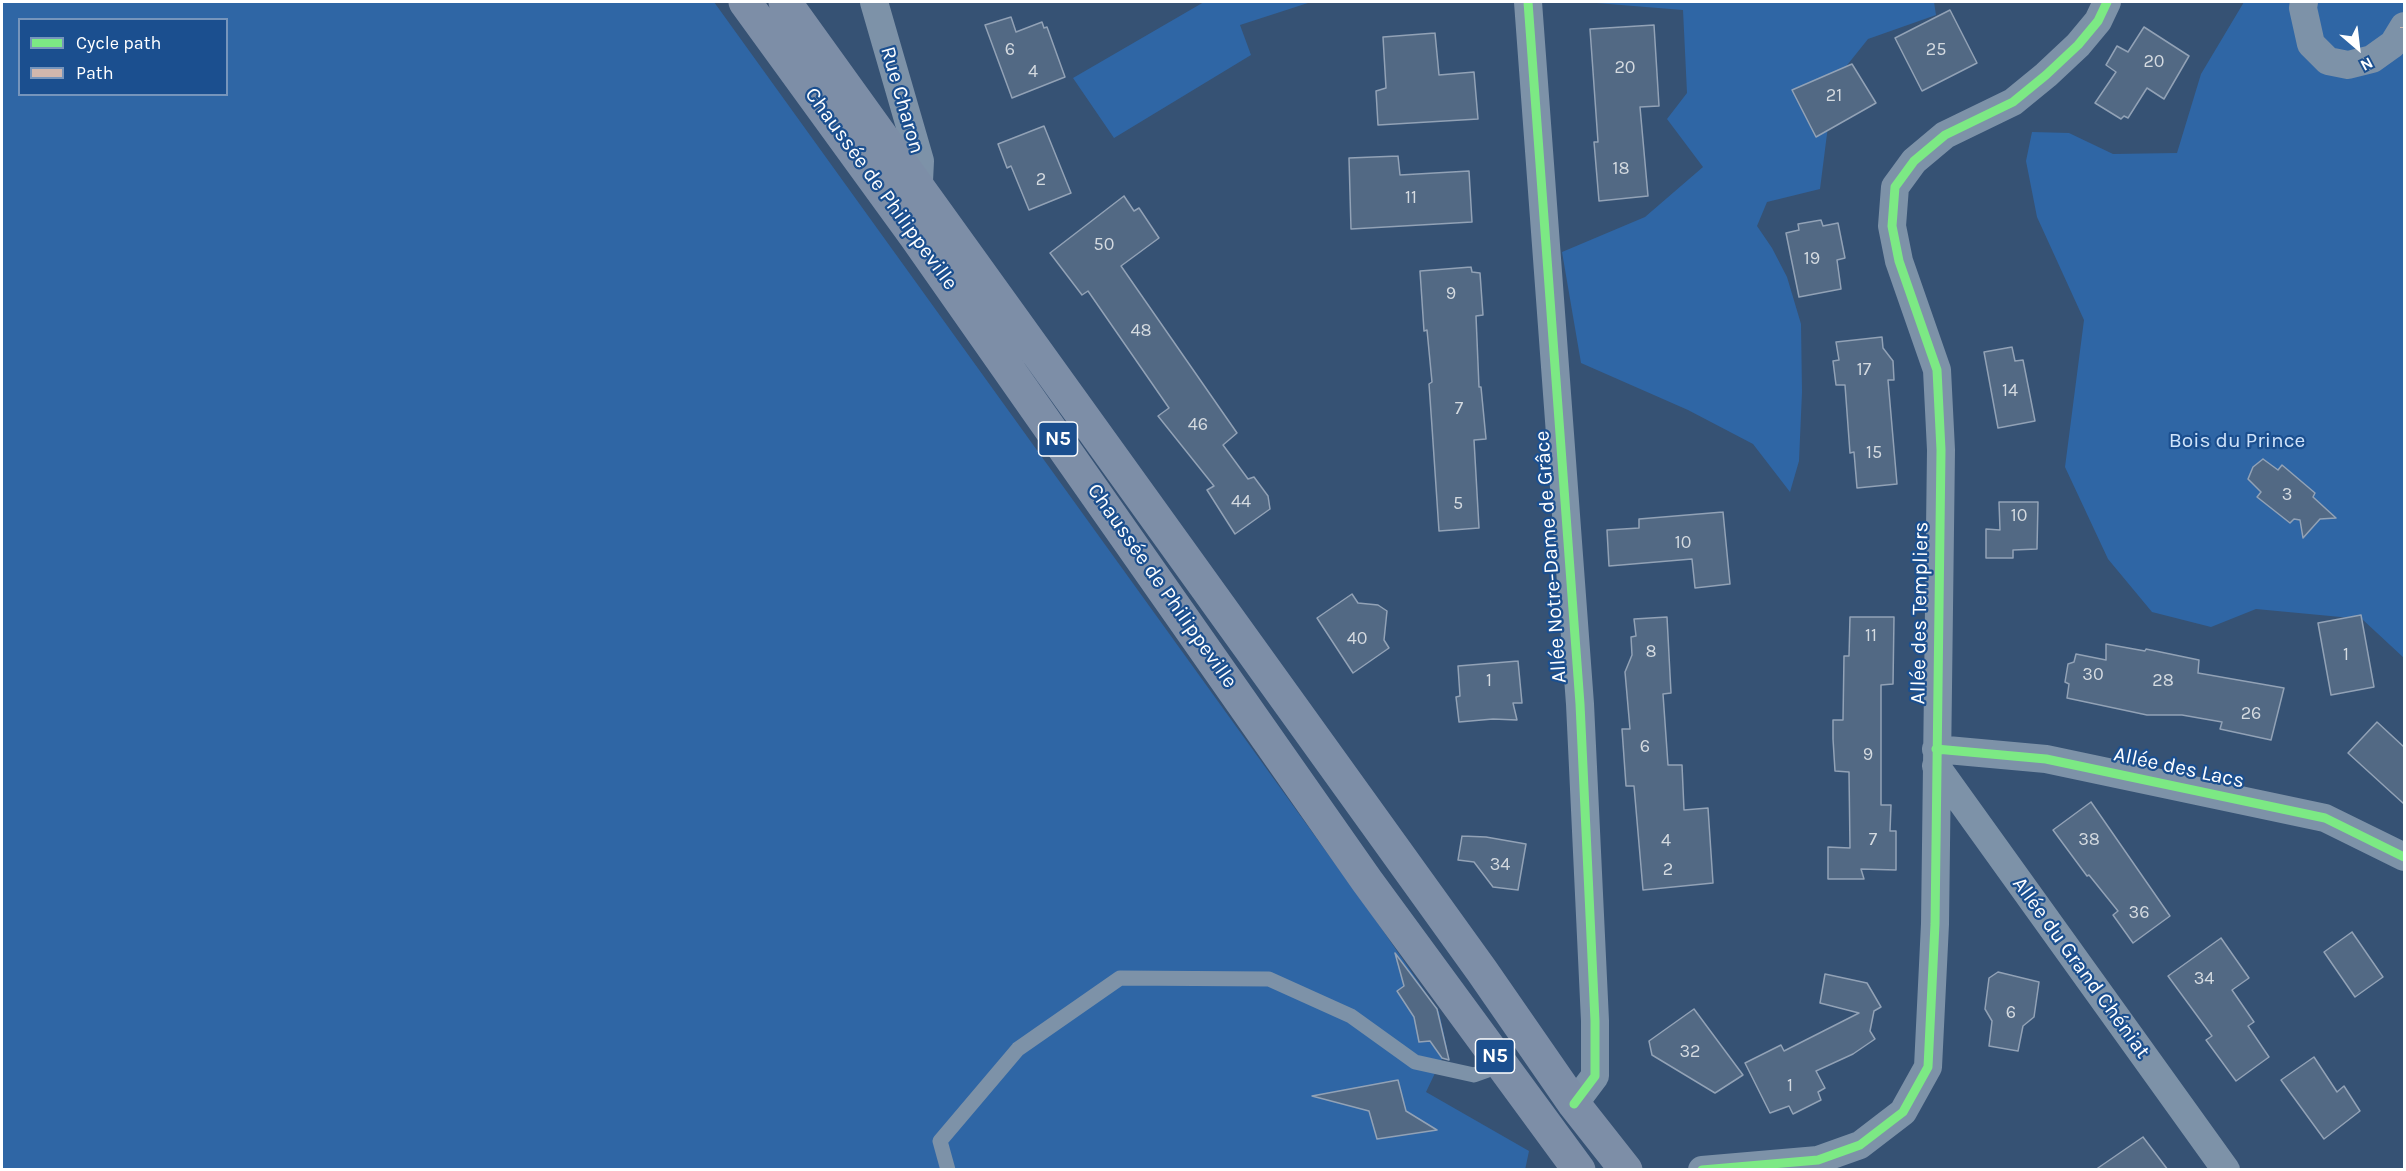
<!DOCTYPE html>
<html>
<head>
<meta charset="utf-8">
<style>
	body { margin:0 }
	#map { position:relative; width:2406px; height:1171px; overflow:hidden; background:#365274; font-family:Karla,sans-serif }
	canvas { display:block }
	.frame { position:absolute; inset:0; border:3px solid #fff; pointer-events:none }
	.legend { position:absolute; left:18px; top:18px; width:210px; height:78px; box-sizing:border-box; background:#1b4f8f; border:2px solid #7695bc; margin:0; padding:8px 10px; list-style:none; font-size:18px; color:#fff }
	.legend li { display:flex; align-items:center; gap:12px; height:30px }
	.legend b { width:30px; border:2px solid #7695bc }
	.north { position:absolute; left:2328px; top:18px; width:60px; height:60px; -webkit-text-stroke:4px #1b4f8f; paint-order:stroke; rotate:152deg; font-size:16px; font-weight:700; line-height:24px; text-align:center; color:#fff }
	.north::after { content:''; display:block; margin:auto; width:21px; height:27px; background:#fff; clip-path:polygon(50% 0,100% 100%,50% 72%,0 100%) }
</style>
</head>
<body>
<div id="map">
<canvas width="2406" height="1171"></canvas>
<div class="frame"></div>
<ul class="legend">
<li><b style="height:8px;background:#7ce984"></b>Cycle path</li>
<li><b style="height:8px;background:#d1b7ad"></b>Path</li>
</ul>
<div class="north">N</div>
</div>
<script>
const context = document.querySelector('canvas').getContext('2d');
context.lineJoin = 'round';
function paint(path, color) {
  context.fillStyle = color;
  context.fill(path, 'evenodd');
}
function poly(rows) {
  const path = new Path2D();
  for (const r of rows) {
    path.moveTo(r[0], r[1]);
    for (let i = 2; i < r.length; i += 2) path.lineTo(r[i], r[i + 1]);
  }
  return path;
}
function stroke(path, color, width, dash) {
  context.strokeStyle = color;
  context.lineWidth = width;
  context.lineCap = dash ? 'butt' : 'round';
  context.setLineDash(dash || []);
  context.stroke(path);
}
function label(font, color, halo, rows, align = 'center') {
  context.font = font + ' Karla,sans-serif';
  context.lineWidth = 4.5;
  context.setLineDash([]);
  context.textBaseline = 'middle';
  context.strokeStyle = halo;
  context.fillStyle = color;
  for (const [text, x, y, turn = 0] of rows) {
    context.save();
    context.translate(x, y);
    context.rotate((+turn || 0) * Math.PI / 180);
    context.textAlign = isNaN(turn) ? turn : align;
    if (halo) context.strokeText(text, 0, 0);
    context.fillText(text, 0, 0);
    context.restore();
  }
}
const green = poly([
	[2,2,714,2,1377,922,1439,1012,1447,1048,1426,1092,1529,1151,1525,1170,2,1170],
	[20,20,226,20,226,94,20,94],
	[1204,2,1311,2,1240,25,1251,55,1114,138,1073,78],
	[1584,2,1934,2,1936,15,1868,39,1840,74,1828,126,1820,189,1767,202,1757,226,1772,248,1787,277,1801,324,1802,392,1799,461,1790,492,1753,444,1688,410,1581,363,1562,252,1645,217,1703,167,1667,119,1687,93,1683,10],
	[2244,2,2404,2,2404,658,2362,619,2256,609,2211,627,2152,612,2108,559,2065,467,2084,320,2037,217,2026,161,2032,132,2069,133,2113,154,2177,153,2201,74]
]);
const building = poly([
	[1950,10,1977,63,1922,91,1895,38,1950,10],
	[1011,17,1016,32,1042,22,1044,28,1047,27,1065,77,1012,98,985,25,1011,17],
	[1654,25,1659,106,1640,107,1648,196,1599,201,1594,142,1598,142,1590,29,1654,25],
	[2144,27,2189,56,2164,99,2147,88,2128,118,2124,116,2121,119,2095,103,2116,72,2106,65,2117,46,2128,52,2144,27],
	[1435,33,1439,75,1474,72,1478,119,1378,125,1376,91,1386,88,1383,37,1435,33],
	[1852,64,1876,103,1816,137,1792,90,1852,64],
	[1044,126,1071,193,1029,210,1011,166,1007,168,998,144,1044,126],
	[1398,156,1400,175,1469,171,1472,222,1351,229,1349,158,1398,156],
	[1124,196,1134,211,1139,208,1159,238,1121,266,1237,433,1223,445,1248,479,1254,477,1268,496,1270,509,1235,534,1207,490,1214,486,1158,416,1169,408,1088,291,1082,295,1050,253,1124,196],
	[1821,220,1823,226,1838,223,1845,258,1837,260,1841,289,1799,297,1786,233,1799,230,1798,224,1821,220],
	[1471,267,1472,272,1480,273,1483,315,1476,316,1479,387,1481,387,1486,439,1474,440,1479,528,1439,531,1432,427,1429,384,1432,382,1427,330,1424,331,1420,271,1471,267],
	[1882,337,1883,348,1893,361,1894,380,1888,380,1897,484,1857,488,1854,452,1850,453,1845,385,1836,385,1833,361,1839,360,1836,342,1882,337],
	[2012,347,2015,361,2023,360,2035,421,1998,428,1984,352,2012,347],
	[2263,459,2278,470,2282,465,2315,493,2313,497,2336,518,2320,519,2303,538,2300,520,2294,519,2290,523,2257,497,2261,492,2248,479,2253,467,2263,459],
	[1999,502,2038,502,2037,549,2013,550,2013,558,1986,558,1986,529,2000,530,1999,502],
	[1723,512,1730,584,1695,588,1692,559,1609,566,1607,530,1639,528,1639,519,1723,512],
	[1352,594,1358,603,1378,605,1387,611,1384,640,1389,648,1353,673,1317,618,1352,594],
	[2361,615,2374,687,2331,695,2318,623,2361,615],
	[1667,617,1671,693,1663,694,1668,765,1682,765,1684,810,1708,808,1713,883,1643,890,1634,786,1626,786,1622,729,1630,729,1625,672,1632,655,1631,637,1636,636,1634,619,1667,617],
	[1850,617,1894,617,1893,684,1881,685,1881,805,1891,805,1890,831,1896,831,1896,870,1861,869,1864,879,1828,879,1828,847,1850,848,1849,772,1835,771,1833,739,1833,720,1843,720,1844,656,1849,656,1850,617],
	[2106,644,2145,651,2146,649,2199,660,2198,673,2284,688,2271,740,2220,729,2222,722,2182,715,2147,715,2067,698,2069,684,2065,682,2068,664,2074,662,2076,654,2106,660,2106,644],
	[1518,661,1522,703,1513,703,1517,720,1493,719,1459,722,1456,697,1460,696,1458,666,1518,661],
	[2377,722,2404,747,2404,804,2348,753,2377,722],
	[2091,802,2170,916,2133,943,2113,915,2118,911,2089,875,2087,876,2053,830,2091,802],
	[1462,836,1486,837,1526,844,1518,890,1493,887,1474,862,1458,860,1462,836],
	[2352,932,2383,977,2355,997,2324,952,2352,932],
	[2221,938,2249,978,2232,990,2254,1022,2248,1026,2269,1057,2236,1081,2206,1040,2212,1036,2168,976,2221,938],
	[1395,953,1437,1009,1449,1060,1442,1058,1430,1041,1419,1042,1414,1017,1397,991,1404,986,1395,953],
	[1998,972,2039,982,2034,1017,2023,1026,2018,1051,1989,1046,1992,1021,1985,1009,1989,978,1998,972],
	[1825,974,1867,983,1881,1007,1874,1011,1870,1031,1875,1039,1853,1054,1816,1071,1825,1088,1818,1092,1821,1100,1793,1114,1789,1106,1770,1113,1745,1063,1781,1045,1784,1051,1859,1013,1820,1003,1825,974],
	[1694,1009,1743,1075,1715,1093,1652,1055,1649,1041,1694,1009],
	[2314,1057,2337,1092,2344,1086,2360,1111,2324,1139,2281,1080,2314,1057],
	[1398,1080,1406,1111,1437,1130,1377,1139,1369,1111,1312,1096,1398,1080],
	[2143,1137,2168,1170,2095,1170,2143,1137]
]);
const service = poly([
	[948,1170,940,1141,1018,1049,1120,978,1269,979,1351,1016,1415,1062,1474,1075,1502,1065]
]);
const minor = poly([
	[874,2,920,161,918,201],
	[1528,2,1580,704,1595,1021,1595,1076,1574,1104],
	[2304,2,2303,8,2311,44,2328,61,2348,65,2372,59,2393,44,2404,26],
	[1936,749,2046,759,2325,818,2404,857],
	[1936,766,2226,1170],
	[1702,1170,1818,1160,1860,1145,1903,1112,1928,1067,1935,924,1941,450,1937,370,1899,261,1892,226,1895,187,1914,161,1945,135,2013,102,2046,75,2078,45,2098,21,2107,2]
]);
const primary = poly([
	[745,2,915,236,1367,881,1579,1170],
	[785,2,1482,971,1574,1104,1626,1170]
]);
const quiet = poly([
	[2404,27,2404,28]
]);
const cycleway = poly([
	[1528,2,1580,704,1595,1021,1595,1076,1574,1104],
	[1936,749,2046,759,2325,818,2404,857],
	[1702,1170,1818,1160,1860,1145,1903,1112,1928,1067,1935,924,1941,450,1937,370,1899,261,1892,226,1895,187,1914,161,1945,135,2013,102,2046,75,2078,45,2098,21,2107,2]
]);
const numberNames = [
	["6",1010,50],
	["25",1936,50],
	["20",2154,62],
	["20",1625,68],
	["4",1033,72],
	["21",1834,96],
	["18",1621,169],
	["2",1041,180],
	["11",1411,198],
	["50",1104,245],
	["19",1812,259],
	["9",1451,294],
	["48",1141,331],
	["17",1864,370],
	["14",2010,391],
	["7",1459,409],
	["46",1198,425],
	["15",1874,453],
	["3",2287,495],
	["44",1241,502],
	["5",1458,504],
	["10",2019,516],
	["10",1683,543],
	["11",1871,636],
	["40",1357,639],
	["8",1651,652],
	["1",2346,655],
	["30",2093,675],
	["1",1489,681],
	["28",2163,681],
	["26",2251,714],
	["6",1645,747],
	["9",1868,755],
	["7",1873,840],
	["38",2089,840],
	["4",1666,841],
	["34",1500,865],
	["2",1668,870],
	["36",2139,913],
	["34",2204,979],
	["6",2011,1013],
	["32",1690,1052],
	["1",1790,1086]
];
const shields = [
	[1058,439,39],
	[1495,1056,39]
];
const shieldNames = [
	["N5",1058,439],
	["N5",1495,1056]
];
const streetNames = [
	["Rue Charon",902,100,74],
	["Chaussée de Philippeville",881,189,54],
	["Allée Notre-Dame de Grâce",1551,557,-94],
	["Chaussée de Philippeville",1162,586,55],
	["Allée des Templiers",1920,613,-89],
	["Allée des Lacs",2179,768,12],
	["Allée du Grand Chéniat",2081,968,54]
];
const parkNames = [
	["Bois du Prince",2237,441]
];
paint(green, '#2f66a5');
paint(building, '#526984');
stroke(building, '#92a2b6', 1.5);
stroke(service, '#7d92a8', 15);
stroke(minor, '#7d92a8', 28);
stroke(primary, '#7d8ea7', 33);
stroke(quiet, '#d1b7ad', 8, [15, 8]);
stroke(cycleway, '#7ce984', 9);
label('18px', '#d4dae0', null, numberNames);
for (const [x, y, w] of shields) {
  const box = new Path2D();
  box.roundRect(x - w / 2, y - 17, w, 34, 4.5);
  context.fillStyle = '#1b4f8f';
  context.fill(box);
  stroke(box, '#fff', 1.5);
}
label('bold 20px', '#fff', null, shieldNames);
label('21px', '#fff', '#1b4f8f', streetNames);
label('21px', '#cfe3fa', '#1b4f8f', parkNames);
</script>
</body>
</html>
